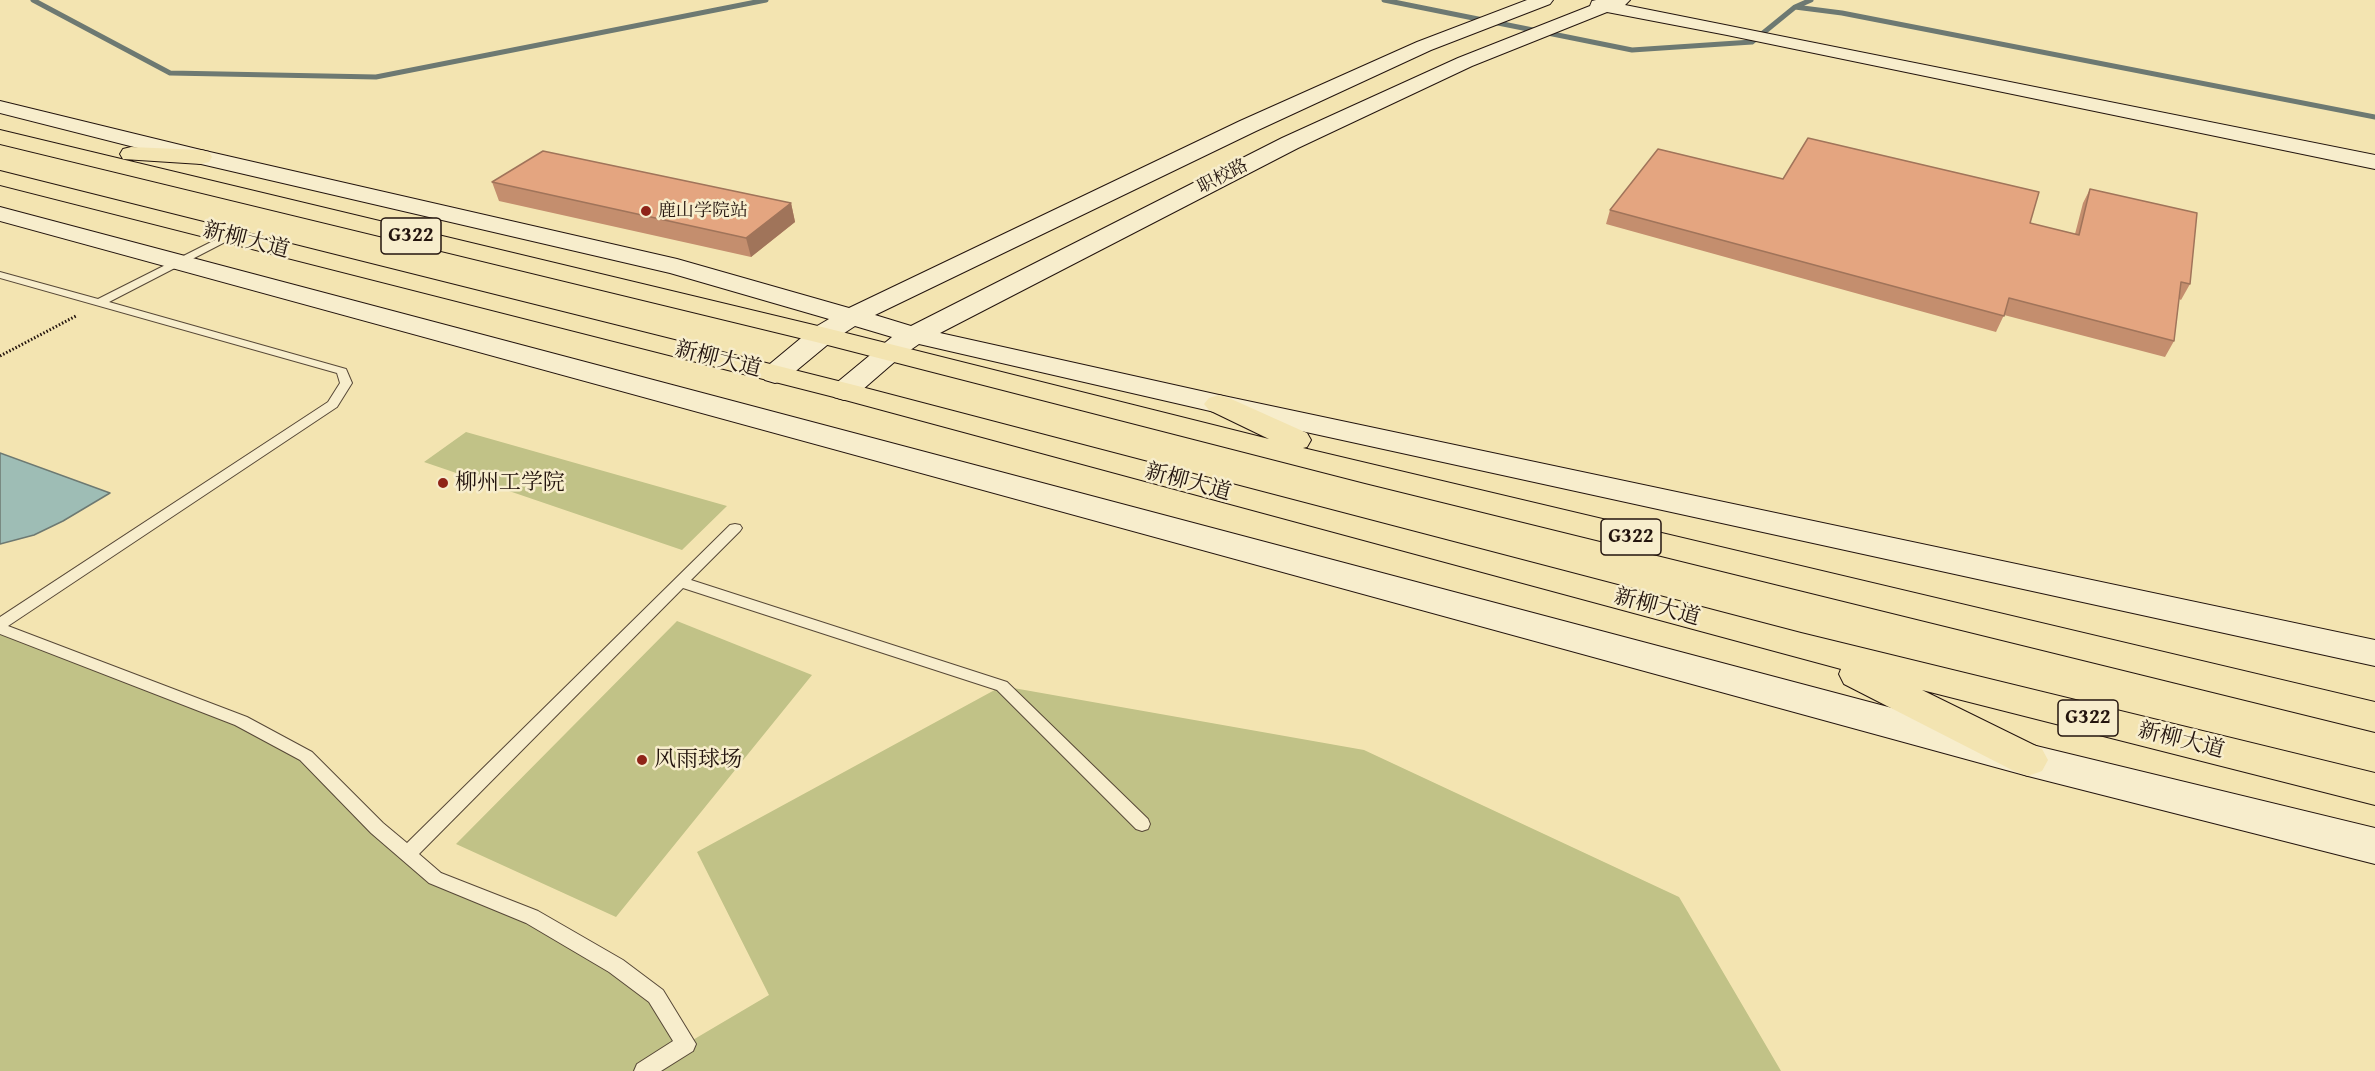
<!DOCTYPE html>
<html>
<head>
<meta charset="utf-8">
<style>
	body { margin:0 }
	canvas { display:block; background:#f3e4b1 }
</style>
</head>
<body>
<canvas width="2375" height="1071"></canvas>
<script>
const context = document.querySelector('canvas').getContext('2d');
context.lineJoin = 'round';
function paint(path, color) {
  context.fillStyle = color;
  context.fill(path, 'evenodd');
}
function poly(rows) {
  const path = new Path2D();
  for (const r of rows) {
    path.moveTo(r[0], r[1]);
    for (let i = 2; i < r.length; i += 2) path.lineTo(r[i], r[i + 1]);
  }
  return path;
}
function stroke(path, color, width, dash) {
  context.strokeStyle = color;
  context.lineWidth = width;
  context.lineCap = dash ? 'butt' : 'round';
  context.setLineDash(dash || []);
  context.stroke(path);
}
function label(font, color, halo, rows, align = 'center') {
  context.font = font + ' "Gentium Book Plus","Noto Serif SC",serif';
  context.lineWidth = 5;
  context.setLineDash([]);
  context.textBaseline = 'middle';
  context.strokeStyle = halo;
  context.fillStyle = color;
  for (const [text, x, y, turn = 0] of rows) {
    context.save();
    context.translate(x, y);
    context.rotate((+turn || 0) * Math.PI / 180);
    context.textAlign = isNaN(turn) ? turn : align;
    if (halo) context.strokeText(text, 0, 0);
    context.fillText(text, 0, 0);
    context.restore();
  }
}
const green = poly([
	[466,432,727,506,682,550,424,462],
	[677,621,812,675,616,917,456,844],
	[0,628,241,721,306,756,435,878,532,918,656,996,686,1044,769,995,697,852,1002,686,1364,750,1679,897,1781,1071,0,1071]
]);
const water = poly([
	[0,453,110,493,63,521,34,535,0,544,0,453]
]);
const stream = poly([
	[33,0,170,73,376,77,766,0],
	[1384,0,1632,50,1752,42,1795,7,1811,0],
	[1795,7,1842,13,2375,117]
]);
const path = poly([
	[0,356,76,316]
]);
const lane = poly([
	[227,234,231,235,231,239,109,302,346,369,352,383,337,407,8,626,247,717,312,752,383,823,407,843,730,525,735,524,740,525,742,528,740,531,691,580,1007,682,1148,819,1150,824,1148,829,1142,831,1136,829,997,690,683,588,419,854,441,873,538,911,623,960,663,990,696,1044,693,1051,661,1071,634,1071,637,1064,673,1041,649,1002,609,972,526,923,429,883,371,833,300,760,235,725,0,634,0,617,328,402,340,383,337,373,0,278,0,272,98,299,227,234]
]);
const secondary = poly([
	[1527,0,1553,0,1550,4,1431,50,1256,131,875,315,911,326,1282,138,1458,58,1590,6,1592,1,1596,0,1630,0,1625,5,2375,155,2375,169,1727,35,1607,12,1472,66,1298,148,940,333,1219,395,2375,640,2375,666,1219,413,919,344,899,358,854,397,844,400,834,397,830,391,834,385,892,337,855,326,832,341,785,380,775,383,765,380,761,374,765,368,812,329,829,319,670,273,201,164,0,113,0,101,201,150,677,259,849,308,1240,121,1417,42,1527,0],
	[0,207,2028,744,2375,828,2375,864,2028,776,0,221,0,207]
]);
const highway = poly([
	[0,130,822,327,1269,439,1209,410,1204,404,1209,398,1219,395,1229,398,1307,433,1311,440,1307,447,1303,448,2375,702,2375,732,1365,483,816,342,0,144,0,130],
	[131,147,201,150,209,152,212,157,209,162,201,164,123,159,120,154,123,149,131,147],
	[0,171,854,385,1801,633,2375,773,2375,805,1922,690,2042,749,2048,760,2042,771,2028,776,2014,771,1844,684,1839,674,1841,669,834,397,0,185,0,171]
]);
const wall = poly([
	[1783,179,2030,223,2075,234,2083,203,2090,189,2190,284,2181,300,2179,299,2174,341,2165,357,2004,315,1996,332,1606,224,1610,210],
	[492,182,791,203,795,222,751,257,499,201]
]);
const shadedWall = poly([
	[791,203,795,222,751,257,746,238]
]);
const building = poly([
	[1808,138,2039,192,2030,223,2079,235,2090,189,2197,213,2190,284,2181,282,2174,341,2009,298,2004,316,1610,210,1658,149,1783,179,1808,138],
	[543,151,791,203,746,238,492,182,543,151]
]);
const markers = [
	[646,211,6,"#8f2418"],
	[443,483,6,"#8f2418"],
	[642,760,6,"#8f2418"]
];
const farStreetnames = [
	["职校路",1223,177,-27]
];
const farPoinames = [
	["鹿山学院站",658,211]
];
const shields = [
	[411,236,60],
	[1631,537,60],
	[2088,718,60]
];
const shieldNames = [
	["G322",411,236],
	["G322",1631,537],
	["G322",2088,718]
];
const streetNames = [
	["新柳大道",246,241,14],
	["新柳大道",718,360,14],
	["新柳大道",1188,483,15],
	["新柳大道",1657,608,15],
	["新柳大道",2181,741,14]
];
const poiNames = [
	["柳州工学院",455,483],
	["风雨球场",654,760]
];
paint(green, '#c1c287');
paint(water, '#9ebdb5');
stroke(water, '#6d7972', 1.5);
stroke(stream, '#6d7972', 5);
stroke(lane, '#574837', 2);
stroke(secondary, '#23140e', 2);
stroke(highway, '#23140e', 2);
stroke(path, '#23140e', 3, [1.5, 2]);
paint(lane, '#f7edcc');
paint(secondary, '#f7edcc');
paint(highway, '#f3e4b1');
paint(wall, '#c48e6e');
paint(shadedWall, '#a0745a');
paint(building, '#e4a580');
stroke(building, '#a0745a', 1.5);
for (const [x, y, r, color] of markers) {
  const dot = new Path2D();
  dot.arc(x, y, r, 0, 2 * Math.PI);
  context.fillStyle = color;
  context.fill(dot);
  stroke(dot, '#f7edcc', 2);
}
label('18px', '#23140e', '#f7edcc', farStreetnames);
label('18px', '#23140e', '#f7edcc', farPoinames, 'left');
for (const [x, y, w] of shields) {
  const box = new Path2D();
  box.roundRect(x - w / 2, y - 18, w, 36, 4.5);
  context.fillStyle = '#f7edcc';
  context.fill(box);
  stroke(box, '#23140e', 1.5);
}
label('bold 21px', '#23140e', null, shieldNames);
label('22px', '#23140e', '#f7edcc', streetNames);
label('22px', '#23140e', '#f7edcc', poiNames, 'left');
</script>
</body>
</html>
